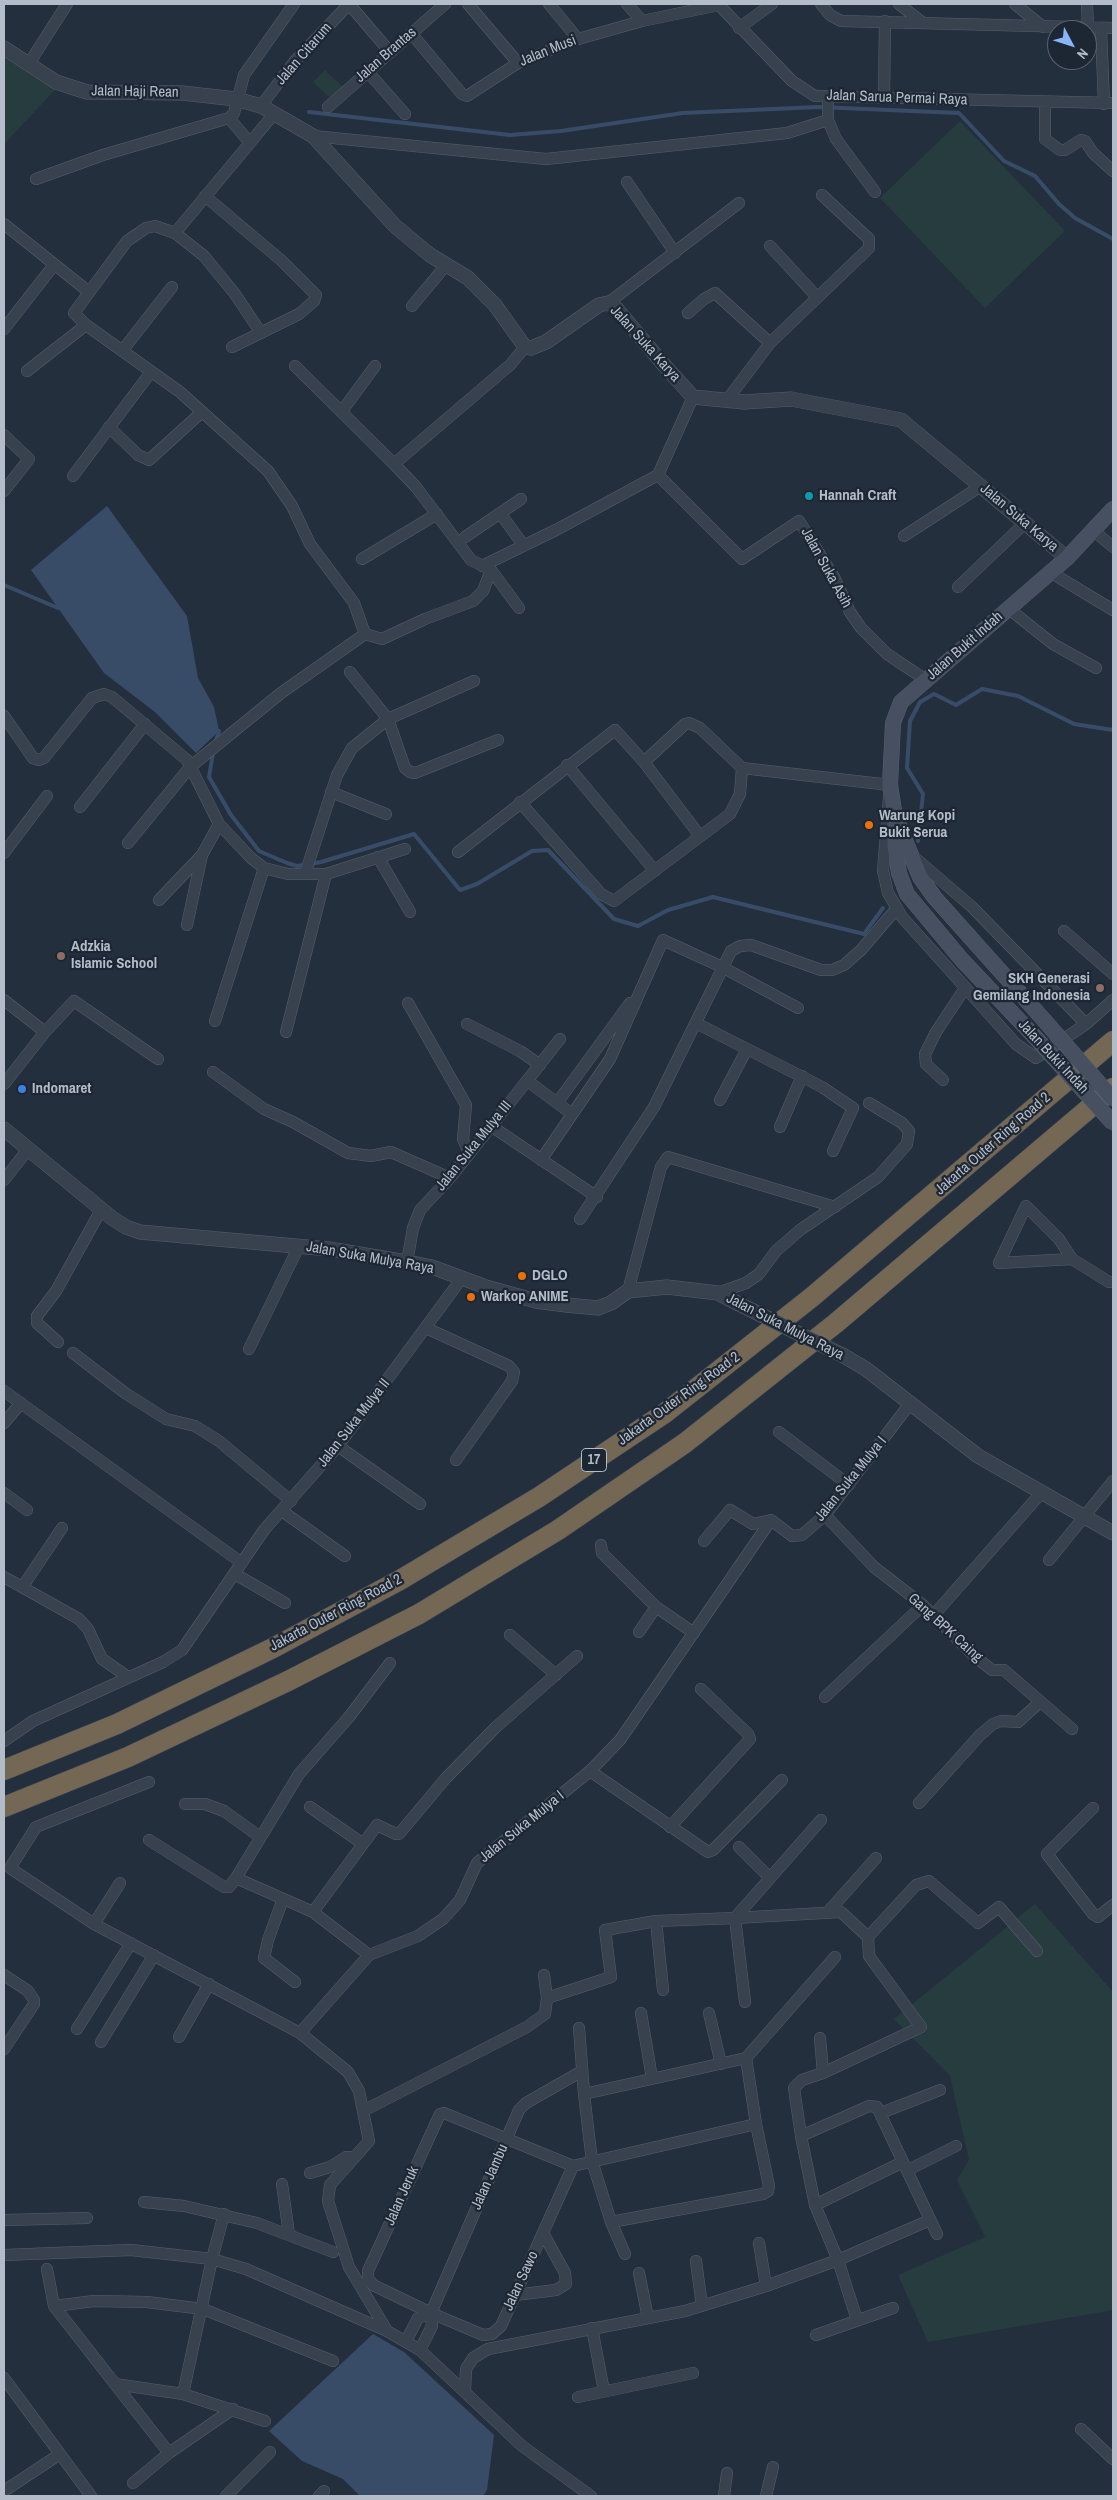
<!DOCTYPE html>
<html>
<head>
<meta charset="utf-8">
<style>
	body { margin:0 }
	#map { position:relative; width:1117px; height:2500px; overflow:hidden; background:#242f3e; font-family:"Archivo Narrow",sans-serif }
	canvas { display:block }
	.frame { position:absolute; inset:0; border:5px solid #b4bcc9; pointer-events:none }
	.north { position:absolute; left:1047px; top:20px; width:50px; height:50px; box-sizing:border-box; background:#1d2633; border:1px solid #59626f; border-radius:50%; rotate:130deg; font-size:14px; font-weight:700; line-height:20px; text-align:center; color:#b4bcc9 }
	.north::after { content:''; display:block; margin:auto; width:18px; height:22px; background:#8ab4f8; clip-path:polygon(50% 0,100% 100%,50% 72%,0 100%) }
</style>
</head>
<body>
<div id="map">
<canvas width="1117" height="2500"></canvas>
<div class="frame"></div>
<div class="north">N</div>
</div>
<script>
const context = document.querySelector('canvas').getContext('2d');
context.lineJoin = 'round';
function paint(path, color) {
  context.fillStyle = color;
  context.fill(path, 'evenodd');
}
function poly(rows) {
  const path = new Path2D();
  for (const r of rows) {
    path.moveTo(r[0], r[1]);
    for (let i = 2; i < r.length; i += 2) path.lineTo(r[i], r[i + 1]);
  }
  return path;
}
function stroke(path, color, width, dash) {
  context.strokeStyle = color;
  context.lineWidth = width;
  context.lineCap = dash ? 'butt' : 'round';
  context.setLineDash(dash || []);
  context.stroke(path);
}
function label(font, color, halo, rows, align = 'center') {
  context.font = font + ' "Archivo Narrow",sans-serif';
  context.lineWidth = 4.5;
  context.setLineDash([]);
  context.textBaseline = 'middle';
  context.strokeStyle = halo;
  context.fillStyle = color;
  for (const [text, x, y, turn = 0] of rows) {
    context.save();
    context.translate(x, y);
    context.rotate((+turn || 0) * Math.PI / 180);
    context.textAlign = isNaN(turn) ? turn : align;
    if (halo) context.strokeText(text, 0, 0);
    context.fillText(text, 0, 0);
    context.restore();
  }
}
const green = poly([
	[4,57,55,90,4,144],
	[325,70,344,88,331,99,313,82],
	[960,121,1065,231,985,308,880,198],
	[1035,1904,1113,1992,1113,2310,928,2342,898,2275,985,2237,957,2180,969,2160,950,2076,894,2019]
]);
const water = poly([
	[107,506,187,616,198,678,214,707,219,731,196,753,155,712,104,673,31,570],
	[373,2334,404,2352,494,2435,487,2490,483,2496,360,2496,343,2479,302,2461,269,2431]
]);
const stream = poly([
	[309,112,510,135,561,131,683,113,818,107,959,113,1004,161,1035,176,1059,204,1075,218,1113,239],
	[4,585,58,608],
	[216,741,219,731],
	[213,753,209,777,231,815,259,851,287,863,297,866,321,862,414,834,460,890,477,884,532,851,548,850,614,919,638,926,668,910,713,897,864,934,883,908],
	[918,841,923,794,907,768,910,721,920,702,934,694,956,705,982,689,1018,696,1074,724,1113,730]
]);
const minor = poly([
	[349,4,390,52],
	[468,4,518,63],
	[549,4,578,39],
	[627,4,642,21],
	[718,4,792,81,815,96,1113,103],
	[821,4,830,15,841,21,1113,28],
	[899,4,923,23],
	[1015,4,1043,27],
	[1087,4,1088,28],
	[739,28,772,4],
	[1101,29,1104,104],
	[411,33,462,94,467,96,518,63,578,39,642,21,719,5],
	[28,65,67,4],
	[368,72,405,114],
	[828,96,828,120,836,139,875,192],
	[884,98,885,21],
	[1045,103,1045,139,1060,150,1065,150,1081,140,1085,141,1093,153,1113,171],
	[261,106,294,62,349,4],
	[328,107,445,4],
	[229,118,250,143],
	[313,136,546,159,787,133,828,120],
	[36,179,103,155,229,118,234,113,244,75,294,4],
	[627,182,675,253],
	[205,196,282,261,316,295,314,301,299,314,232,347],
	[4,224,89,292],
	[175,233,274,114],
	[770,246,817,297],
	[608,303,739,203],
	[412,306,447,264],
	[688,313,704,299,715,293,770,343],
	[4,329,54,265],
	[261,333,235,294,204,256,175,233,155,226,146,228,127,241,74,313,86,325,180,392,268,471,292,506,310,544,354,603,365,634,382,639,425,619,473,601,483,591,491,570],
	[122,351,172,287],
	[295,366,394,464,416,487,471,560,491,570,519,608],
	[27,371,86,325],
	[727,400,770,343,869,248,869,239,822,195],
	[342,411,375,366],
	[109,427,138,455,149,460,202,412],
	[4,435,29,459,4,491],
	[394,464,510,365,525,347],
	[658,475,742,559,799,521,834,577,850,612,861,628,887,654,926,680],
	[658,475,693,397],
	[73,476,151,372],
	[500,513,524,546],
	[1094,531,1113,547],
	[904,536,981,486],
	[465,537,521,499],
	[362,559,437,514],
	[482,566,556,530,658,475],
	[1050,572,1113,610],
	[958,587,1024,524],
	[1009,609,1053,644,1096,668],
	[350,672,388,719,405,768,410,772,415,773,498,740],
	[4,716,33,758,39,760,44,758,92,698,104,694,112,697,187,760,219,824,251,858,264,868,288,874,326,874,405,849],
	[644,762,685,724,689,723,700,728,742,768,890,785,883,871,888,893,902,917,1016,1044,1036,1058,1086,1024,1113,1000],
	[567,765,655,871],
	[331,792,386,814],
	[520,802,601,894,614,901,730,814,740,794,742,768],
	[80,807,145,724],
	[128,843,190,767,281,693,365,634],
	[458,852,615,730,644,762,700,836],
	[4,853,47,796],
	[378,857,410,912],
	[914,857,972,907,1086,1024],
	[305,874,337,775,352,748,388,719,474,681],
	[159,900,202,855],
	[187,925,202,855,219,824],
	[1064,931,1113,974],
	[4,1000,45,1032],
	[408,1003,466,1105,463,1139,469,1153],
	[215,1021,264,868],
	[696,1023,822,1087,853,1108,833,1151],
	[467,1024,520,1051,540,1065],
	[286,1032,326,874],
	[213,1072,264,1109,293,1122,348,1153,371,1156,391,1152,450,1178],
	[943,1080,926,1064,925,1054,936,1032,965,988],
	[4,1084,45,1032,74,1001,158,1059],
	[533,1085,572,1114],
	[720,1100,747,1049],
	[557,1103,630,1003],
	[780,1127,802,1076],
	[497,1130,597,1197],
	[541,1160,610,1059,663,940,722,967,798,1008],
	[4,1180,29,1148],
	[580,1219,654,1107,731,951,740,946,751,945,821,970,832,970,844,965,861,950,897,908],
	[1072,1259,1059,1239,1026,1206,999,1263,1072,1259,1109,1282,1113,1282],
	[407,1262,413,1228,420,1210,450,1178,560,1039],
	[628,1291,661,1167,668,1157,835,1207],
	[718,1293,746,1283,759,1274,776,1251,800,1230,878,1177,901,1151,907,1144,909,1131,902,1123,869,1103],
	[426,1328,509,1366,514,1372,512,1381,456,1460],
	[58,1342,37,1323,37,1316,56,1291,101,1210],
	[249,1349,299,1246],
	[73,1353,125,1393,166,1419,195,1426,219,1441,291,1501],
	[4,1391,242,1563],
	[4,1423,21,1403],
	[779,1432,849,1485],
	[338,1446,420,1504],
	[4,1493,27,1510],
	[282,1511,345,1556],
	[825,1515,874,1567,923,1605,973,1655,992,1670,1004,1670,1072,1729],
	[704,1541,730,1510,753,1524,771,1520],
	[601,1545,602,1553,656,1607,694,1633],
	[1049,1560,1113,1481],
	[235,1574,285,1603],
	[4,1577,79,1619,88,1629,102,1659,128,1677],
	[23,1586,62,1528],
	[939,1609,1042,1492],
	[639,1632,656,1607],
	[510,1635,556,1675],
	[825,1697,923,1605],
	[4,1741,33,1721,163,1662,182,1650,264,1530,338,1446,462,1278],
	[590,1771,708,1852,713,1850,782,1780],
	[149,1782,36,1827,10,1868,94,1924,300,2033,348,2072,359,2091,369,2141,330,2185,328,2201,349,2267,387,2331],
	[919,1803,980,1735,993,1724,1001,1721,1018,1722,1039,1703],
	[185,1804,205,1804,224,1811,260,1837],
	[310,1807,363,1844],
	[1093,1808,1047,1854,1093,1914,1098,1917,1113,1905],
	[670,1827,750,1739,748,1734,701,1689],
	[149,1840,224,1887,229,1887,236,1878,313,1912],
	[739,1847,770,1878],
	[236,1878,299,1774,349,1717,390,1663],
	[283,1899,268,1940,264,1958,295,1982],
	[827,1913,876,1858],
	[735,1918,841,1912,868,1937,869,1956,921,2027,823,2073,802,2080,794,2088,801,2136,815,2205,838,2260,857,2320],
	[735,1918,821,1820],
	[656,1921,735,1918,745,2002],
	[94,1924,120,1883],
	[868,1937,916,1885,929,1881,978,1923,999,1907,1037,1951],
	[369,1955,313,1912,377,1825,396,1834,399,1834,446,1778,496,1727,577,1656],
	[4,1975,28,1991,34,2000,34,2004,4,2049],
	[547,1998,611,1977,605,1930,656,1921,663,1990],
	[641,2013,652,2078],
	[709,2013,721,2064],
	[579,2028,584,2094,592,2161,611,2222,625,2254],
	[77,2029,131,1943],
	[300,2033,369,1955,418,1936,443,1919,460,1900,477,1863,590,1771,620,1740,771,1520,792,1536,802,1535,825,1515,909,1405],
	[179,2037,209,1984],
	[820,2038,823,2073],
	[101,2042,154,1955],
	[584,2094,746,2058,835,1957],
	[363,2111,527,2027,545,2014,547,1998,544,1975],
	[881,2113,940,2090],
	[801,2136,869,2106,877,2107,937,2234],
	[573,2166,515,2295,501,2326,492,2334,483,2335,431,2313,373,2285,368,2278,368,2271,440,2114,444,2113,573,2166,756,2124],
	[908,2170,956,2146],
	[310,2173,330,2167,346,2157,354,2157],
	[282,2184,289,2234],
	[144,2202,184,2206,257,2223,333,2252],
	[815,2205,903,2162],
	[4,2220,87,2218],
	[611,2222,763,2194,768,2191,769,2186,756,2124,746,2058],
	[759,2243,766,2286],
	[4,2255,131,2250,212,2259,246,2269,387,2331,420,2350,522,2446,591,2496],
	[696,2261,702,2306],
	[47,2269,54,2306,169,2453],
	[639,2273,648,2318],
	[515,2295,556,2290,566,2284,565,2273,543,2233],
	[54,2306,94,2301,147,2302,203,2309,333,2361],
	[592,2328,604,2391],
	[816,2335,893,2308],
	[406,2341,418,2318,431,2313],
	[420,2350,432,2326,431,2313,519,2110,526,2103,582,2071],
	[4,2378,91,2496],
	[115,2384,183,2394,265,2421],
	[465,2391,466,2369,473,2358,488,2349,685,2311,766,2286,838,2260,930,2220],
	[183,2394,212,2259,224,2214],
	[578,2397,693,2373],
	[1081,2429,1113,2459],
	[133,2483,169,2453,233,2409],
	[4,2491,60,2454],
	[226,2496,270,2452],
	[319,2496,324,2491],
	[724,2496,727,2473],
	[766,2496,773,2467]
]);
const tertiary = poly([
	[4,48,56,82,87,92,182,93,236,99,261,106,313,136,395,226,430,255,468,278,495,305,525,347,531,348,546,342,599,305,608,303,616,308,664,365,693,397,744,402,791,399,901,420,1067,558],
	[4,1129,112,1218,126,1227,140,1232,329,1249,407,1262,432,1267,486,1287,536,1301,566,1305,598,1308,611,1303,628,1291,667,1287,718,1293,737,1303],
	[844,1356,866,1369,978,1456,1113,1533]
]);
const secondary = poly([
	[898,823,920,877,935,898,1044,1020],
	[1033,1035,962,960,907,894,899,873,895,846,895,817,890,785,893,723,901,702,1067,558,1113,509]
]);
const motorway = poly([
	[4,1770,117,1724,273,1648,400,1580,539,1497,665,1413,812,1297,1113,1041],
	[4,1807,128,1757,288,1681,419,1614,558,1530,685,1443,836,1323,1113,1088]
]);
const tertiaryBridge = poly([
	[737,1303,844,1356]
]);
const secondaryBridge = poly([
	[1044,1020,1113,1099],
	[1033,1035,1113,1123]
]);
const markers = [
	[809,496,5,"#0f9aa8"],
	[869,825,5,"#e8710a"],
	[61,956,5,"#8d6e63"],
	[1100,988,5,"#8d6e63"],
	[22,1089,5,"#3f7fe0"],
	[522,1276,5,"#e8710a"],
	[471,1297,5,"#e8710a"]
];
const shields = [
	[594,1460,25]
];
const shieldNames = [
	["17",594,1460]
];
const streetNames = [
	["Jalan Musi",548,51,-22],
	["Jalan Citarum",304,54,-49],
	["Jalan Brantas",386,55,-41],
	["Jalan Haji Rean",135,92,1],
	["Jalan Sarua Permai Raya",897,98,2],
	["Jalan Suka Karya",645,344,48],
	["Jalan Suka Karya",1019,518,40],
	["Jalan Suka Asih",826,568,61],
	["Jalan Bukit Indah",965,646,-41],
	["Jalan Bukit Indah",1053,1057,47],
	["Jakarta Outer Ring Road 2",993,1144,-41],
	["Jalan Suka Mulya III",474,1146,-51],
	["Jalan Suka Mulya Raya",370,1258,10],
	["Jalan Suka Mulya Raya",785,1327,27],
	["Jakarta Outer Ring Road 2",679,1399,-36],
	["Jalan Suka Mulya II",354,1423,-52],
	["Jalan Suka Mulya I",851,1479,-51],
	["Jakarta Outer Ring Road 2",336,1613,-28],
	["Gang BPK Caing",945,1628,42],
	["Jalan Suka Mulya I",522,1827,-39],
	["Jalan Jambu",490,2177,-66],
	["Jalan Jeruk",402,2196,-66],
	["Jalan Sawo",521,2281,-65]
];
const poiNames = [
	["Hannah Craft",819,496],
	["Warung Kopi",879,816],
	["Bukit Serua",879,833],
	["Adzkia",71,947],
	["Islamic School",71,964],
	["SKH Generasi",1090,979,"right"],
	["Gemilang Indonesia",1090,996,"right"],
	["Indomaret",32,1089],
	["DGLO",532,1276],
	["Warkop ANIME",481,1297]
];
paint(green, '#263c3f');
paint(water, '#394c67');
stroke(stream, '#394c67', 4);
stroke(minor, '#565f6c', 12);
stroke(tertiary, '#565f6c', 15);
stroke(secondary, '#565f6c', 16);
stroke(motorway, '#434c59', 21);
stroke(minor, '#38414e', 11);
stroke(tertiary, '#38414e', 14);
stroke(secondary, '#465061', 15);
stroke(motorway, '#746855', 20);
stroke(tertiaryBridge, '#565f6c', 15, []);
stroke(secondaryBridge, '#565f6c', 16, []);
stroke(tertiaryBridge, '#38414e', 14);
stroke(secondaryBridge, '#465061', 15);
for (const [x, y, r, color] of markers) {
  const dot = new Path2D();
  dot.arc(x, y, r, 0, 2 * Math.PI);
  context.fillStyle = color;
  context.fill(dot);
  stroke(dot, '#1d2633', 2);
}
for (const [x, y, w] of shields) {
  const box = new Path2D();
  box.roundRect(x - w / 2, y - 11.5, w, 23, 4);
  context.fillStyle = '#1d2633';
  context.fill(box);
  stroke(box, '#b4bcc9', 1);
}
label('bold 14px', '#b4bcc9', null, shieldNames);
label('15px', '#b4bcc9', '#1d2633', streetNames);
label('bold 15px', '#b4bcc9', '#1d2633', poiNames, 'left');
</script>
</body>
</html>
